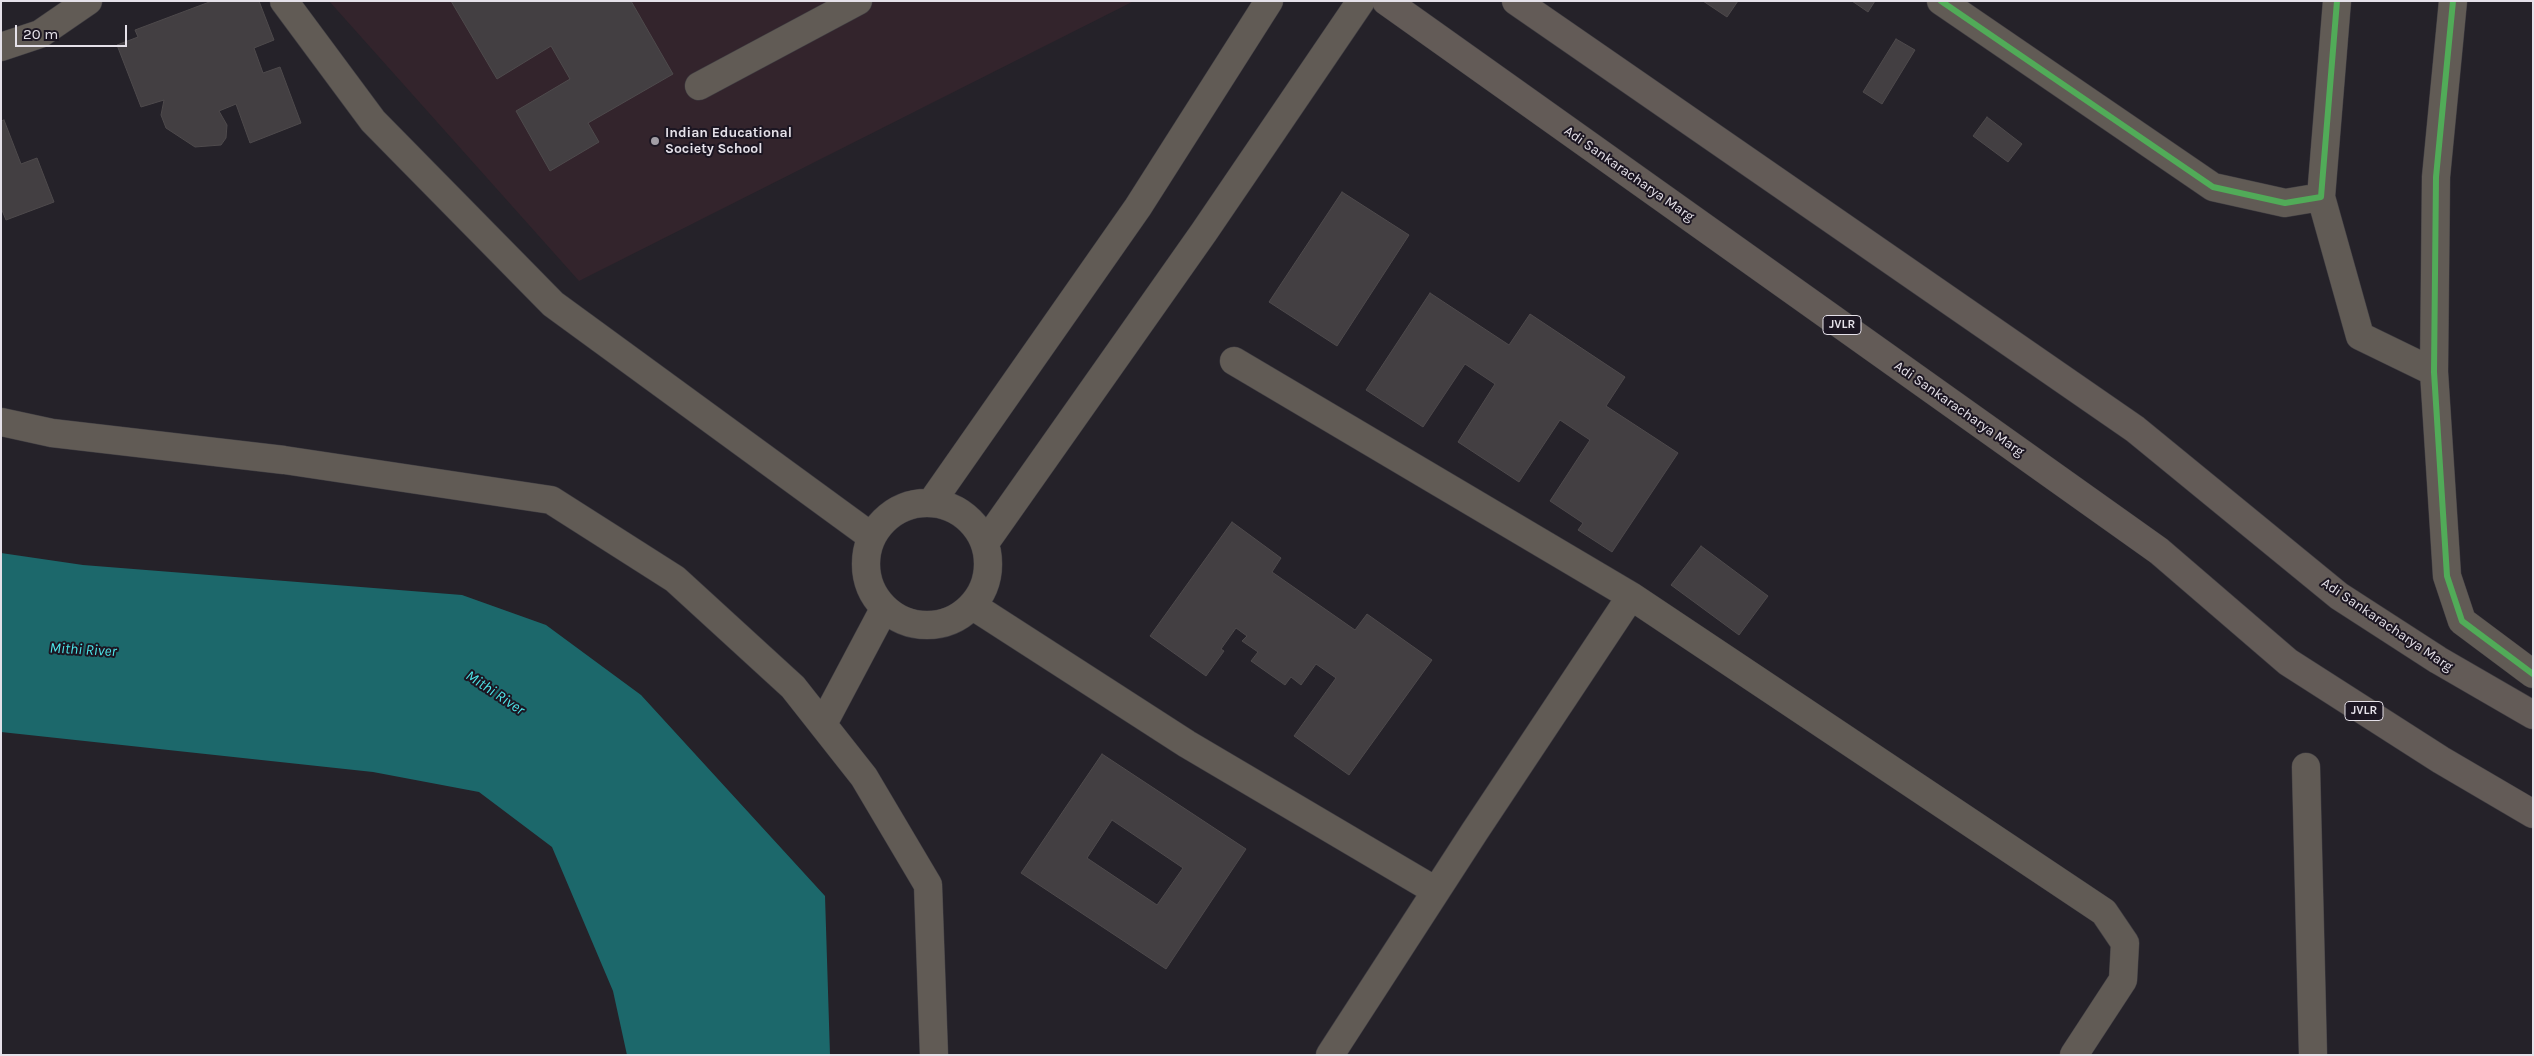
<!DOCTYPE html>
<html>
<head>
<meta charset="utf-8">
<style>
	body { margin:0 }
	#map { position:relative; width:2534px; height:1056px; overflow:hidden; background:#252229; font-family:Karla,sans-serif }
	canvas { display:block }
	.frame { position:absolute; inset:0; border:2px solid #e5e1e9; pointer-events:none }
	.scale { position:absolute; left:15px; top:25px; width:112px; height:22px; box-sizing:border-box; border:2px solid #e5e1e9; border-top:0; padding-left:6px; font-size:15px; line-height:18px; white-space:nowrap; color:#e5e1e9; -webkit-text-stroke:4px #1c1622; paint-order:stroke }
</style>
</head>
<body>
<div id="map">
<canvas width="2534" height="1056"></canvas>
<div class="frame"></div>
<div class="scale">20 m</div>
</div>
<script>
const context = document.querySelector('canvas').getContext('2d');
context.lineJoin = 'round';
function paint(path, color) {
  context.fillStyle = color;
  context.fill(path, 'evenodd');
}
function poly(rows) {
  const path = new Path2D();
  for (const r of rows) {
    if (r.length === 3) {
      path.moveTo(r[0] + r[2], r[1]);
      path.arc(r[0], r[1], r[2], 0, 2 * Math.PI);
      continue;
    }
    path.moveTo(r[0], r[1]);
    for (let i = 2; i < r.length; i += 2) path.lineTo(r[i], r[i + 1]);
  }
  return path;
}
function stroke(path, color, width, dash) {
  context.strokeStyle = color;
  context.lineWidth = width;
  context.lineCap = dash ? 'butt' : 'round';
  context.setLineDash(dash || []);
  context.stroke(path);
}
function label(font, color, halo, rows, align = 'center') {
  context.font = font + ' Karla,sans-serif';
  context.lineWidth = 4;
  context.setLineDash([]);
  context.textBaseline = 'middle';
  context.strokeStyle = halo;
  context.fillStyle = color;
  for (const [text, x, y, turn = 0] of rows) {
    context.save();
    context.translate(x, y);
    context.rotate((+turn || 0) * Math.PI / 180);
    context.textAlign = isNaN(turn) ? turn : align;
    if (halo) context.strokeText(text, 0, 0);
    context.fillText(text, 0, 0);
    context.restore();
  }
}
const education = poly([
	[329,1,1134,1,579,281]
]);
const water = poly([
	[1,553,83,565,462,595,546,625,641,695,825,896,830,1055,627,1055,613,991,552,847,479,792,373,772,1,732]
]);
const building = poly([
	[212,1,259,1,274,40,254,48,263,73,280,67,301,123,250,143,236,104,219,111,227,125,226,138,221,145,195,147,166,128,161,115,164,100,141,107,117,45,138,37,135,30,212,1],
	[451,1,631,1,673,74,588,123,599,142,550,171,516,111,570,79,551,46,497,79,451,1],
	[1703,1,1738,1,1727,17,1703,1],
	[1852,1,1875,1,1868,12,1852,1],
	[1896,39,1915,50,1882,104,1863,92,1896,39],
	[1987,117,2022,144,2008,162,1973,136,1987,117],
	[4,120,21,164,37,158,54,202,6,220,1,208,1,121,4,120],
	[1342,192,1409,235,1337,346,1269,302,1342,192],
	[1430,293,1509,345,1530,314,1625,377,1606,406,1678,453,1612,552,1578,530,1583,523,1550,501,1590,440,1560,420,1519,482,1458,442,1495,384,1465,364,1423,427,1366,390,1430,293],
	[1232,522,1281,558,1272,572,1355,630,1367,614,1432,660,1349,775,1294,736,1336,678,1316,664,1301,685,1291,677,1285,685,1251,661,1258,652,1242,641,1247,636,1236,628,1221,649,1224,651,1206,676,1150,636,1232,522],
	[1701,546,1768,596,1739,635,1671,585,1701,546],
	[1102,754,1246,849,1166,969,1021,873,1102,754],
	[1112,820,1183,868,1157,905,1087,858,1112,820]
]);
const minor = poly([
	[284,1,373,121,553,304,872,537],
	[1941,1,2213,187,2285,203,2321,197,2337,1],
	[2453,1,2436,177,2434,372,2447,576,2462,621,2533,674],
	[1,47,40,34,88,1],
	[699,86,858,1],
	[2321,197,2360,336,2434,372],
	[1234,361,1631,596,2104,912,2125,943,2123,980,2074,1055],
	[1,422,52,433,284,460,551,500,675,579,793,687,864,777,928,885,934,1055],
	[927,564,61],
	[931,503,1138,207,1269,1],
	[985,543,1204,232,1361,1],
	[973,606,1187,744,1436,891],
	[823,724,884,609],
	[2306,767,2313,1055],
	[1330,1055,1475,831,1631,596]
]);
const major = poly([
	[1386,1,2159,551,2288,662,2441,760,2533,814],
	[1516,1,2135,429,2339,596,2438,660,2533,715]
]);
const cycleway = poly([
	[1941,1,2213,187,2285,203,2321,197,2337,1],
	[2453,1,2436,177,2434,372,2447,576,2462,621,2533,674]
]);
const markers = [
	[655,141,5,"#a29ea6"]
];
const shields = [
	[1842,325,38],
	[2364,711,38]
];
const shieldNames = [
	["JVLR",1842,325],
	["JVLR",2364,711]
];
const poiNames = [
	["Indian Educational",665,133],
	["Society School",665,149]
];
const streetNames = [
	["Adi Sankaracharya Marg",1629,174,35],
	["Adi Sankaracharya Marg",1959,409,35],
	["Adi Sankaracharya Marg",2387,625,34]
];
const waterNames = [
	["Mithi River",83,650,3],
	["Mithi River",495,693,34]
];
paint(education, '#33242c');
paint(water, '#1c686b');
paint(building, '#433f42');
stroke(building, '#4e4a4c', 1);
stroke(minor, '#403e43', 29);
stroke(major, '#403e43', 29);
stroke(minor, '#615b55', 28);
stroke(major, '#635b57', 28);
stroke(cycleway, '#51ab58', 6);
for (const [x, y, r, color] of markers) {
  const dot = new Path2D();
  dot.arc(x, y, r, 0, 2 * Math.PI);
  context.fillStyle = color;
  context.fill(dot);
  stroke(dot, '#1c1622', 2);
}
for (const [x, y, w] of shields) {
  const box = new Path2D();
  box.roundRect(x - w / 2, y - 9.5, w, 19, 4);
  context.fillStyle = '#1c1622';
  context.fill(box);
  stroke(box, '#e5e1e9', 1);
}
label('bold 12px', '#e5e1e9', null, shieldNames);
label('bold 14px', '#e5e1e9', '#1c1622', poiNames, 'left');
label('14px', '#e5e1e9', '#1c1622', streetNames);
label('italic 15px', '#4ee6e9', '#1c1622', waterNames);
</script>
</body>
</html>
